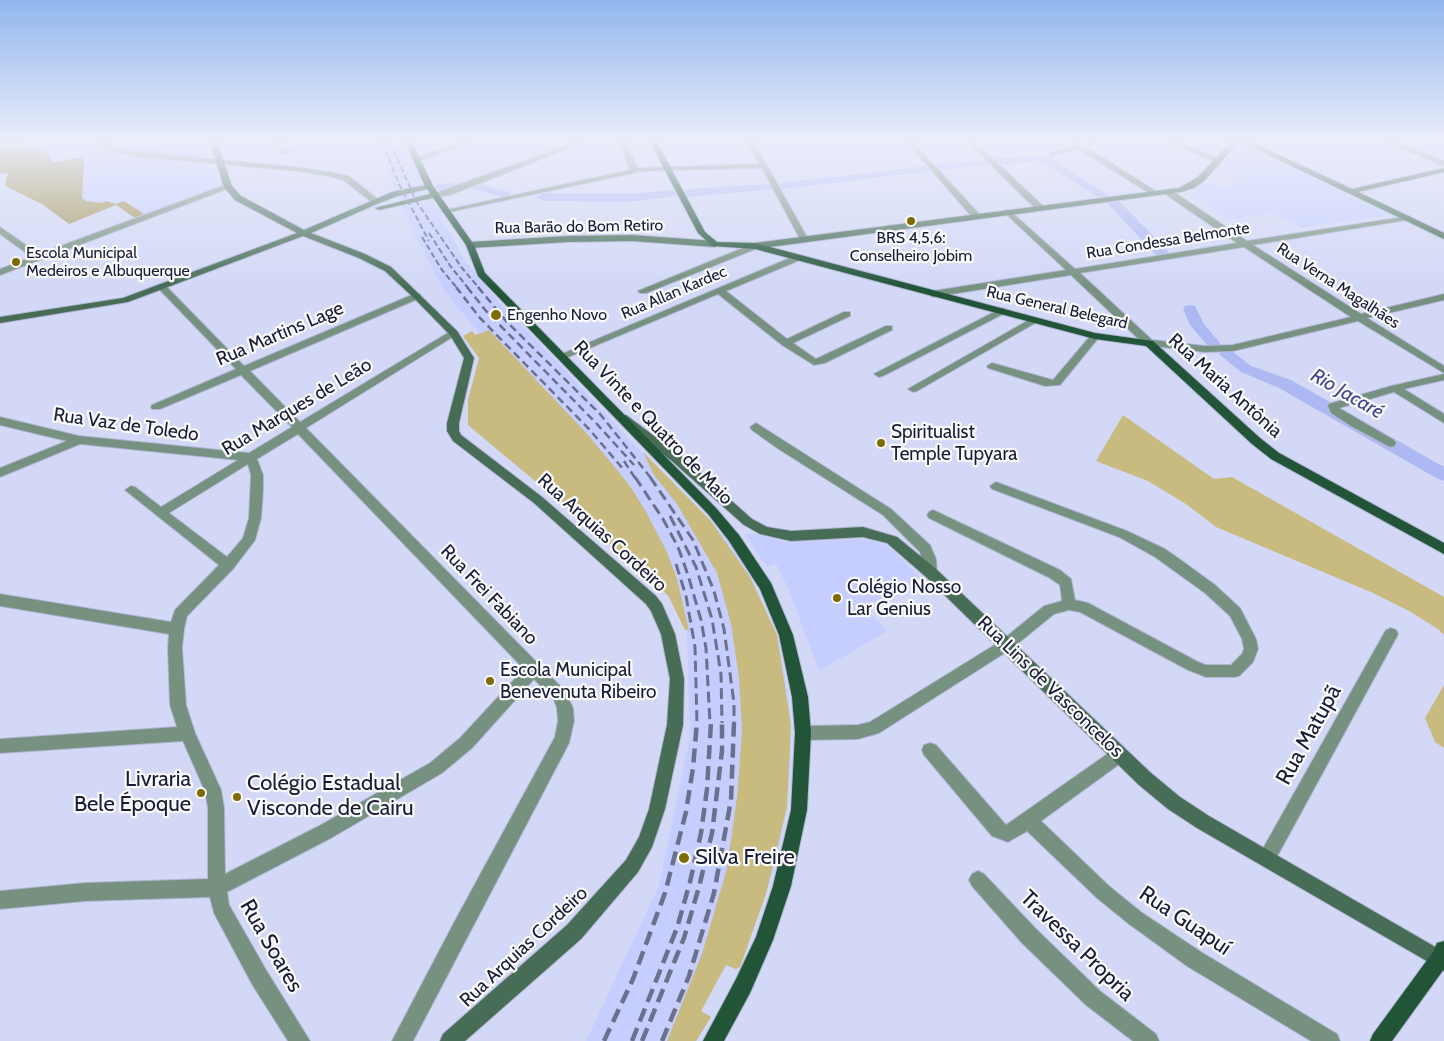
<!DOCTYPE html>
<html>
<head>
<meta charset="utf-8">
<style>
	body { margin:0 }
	canvas { display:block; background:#d2d8f6 }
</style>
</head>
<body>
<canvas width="1444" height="1041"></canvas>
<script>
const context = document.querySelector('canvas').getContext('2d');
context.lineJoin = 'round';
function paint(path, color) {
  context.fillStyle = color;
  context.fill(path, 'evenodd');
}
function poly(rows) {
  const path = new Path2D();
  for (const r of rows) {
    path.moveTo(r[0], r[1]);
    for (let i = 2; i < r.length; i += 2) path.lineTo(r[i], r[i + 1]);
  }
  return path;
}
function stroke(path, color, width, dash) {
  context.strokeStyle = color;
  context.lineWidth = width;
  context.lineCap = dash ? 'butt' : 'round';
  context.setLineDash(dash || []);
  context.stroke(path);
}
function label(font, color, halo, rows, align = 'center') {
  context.font = font + ' Cabin,sans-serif';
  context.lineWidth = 4.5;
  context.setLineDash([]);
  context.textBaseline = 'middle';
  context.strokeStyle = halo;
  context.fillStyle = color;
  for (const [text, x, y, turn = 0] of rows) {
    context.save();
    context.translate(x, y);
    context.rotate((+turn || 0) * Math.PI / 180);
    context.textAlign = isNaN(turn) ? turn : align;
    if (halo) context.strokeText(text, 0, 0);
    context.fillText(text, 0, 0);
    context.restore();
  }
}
const built = poly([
	[375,142,401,142,465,261,501,305,555,359,627,437,710,520,734,549,754,583,778,638,788,694,791,725,791,757,787,807,776,863,740,967,736,969,726,965,701,1011,711,1017,697,1041,586,1041,659,886,690,737,687,630,662,563,591,472,444,290,407,220],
	[1239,143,1385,213,1385,215,1301,228,1274,213,1229,220,1191,194,1209,181,1226,189,1235,179,1216,170],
	[107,149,135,155,200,163,212,172,218,187,144,214,124,201,116,204,106,201,103,203,86,201,82,198,84,157,94,155,98,151],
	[751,533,785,542,868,539,877,541,891,549,921,578,864,607,887,631,819,671,789,590,776,564,767,567,745,535]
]);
const green = poly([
	[489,330,590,437,630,486,645,510,667,552,677,579,689,630,685,630,669,597,652,579,468,425,468,400,479,358,463,336,472,331,475,335],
	[1123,415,1214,479,1232,477,1444,597,1444,635,1438,629,1409,611,1373,593,1216,527,1186,504,1148,481,1096,461],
	[643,452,710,520,750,577,777,635,791,725,787,807,766,894,740,967,736,969,726,965,701,1011,711,1017,696,1041,667,1041,702,954,727,868,737,797,742,732,739,678,731,624,717,573,677,504,654,475],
	[1444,685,1444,748,1435,742,1425,718]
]);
const forest = poly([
	[0,142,19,142,34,149,44,150,52,162,84,157,82,198,86,201,103,203,106,201,116,204,124,201,144,214,135,218,116,205,69,224,42,204,7,187,5,184,8,173,0,174]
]);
const river = poly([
	[110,142,123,142,136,148,199,154,204,157,199,160,134,154,110,142],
	[1036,155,1050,158,1110,196,1108,198,1100,198,1043,163,1036,161,998,165,992,162,998,159,1036,155],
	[985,160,991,163,989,165,940,170,934,167,940,164,985,160],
	[928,166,932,167,934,169,932,171,782,189,776,186,782,183,928,166],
	[453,183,457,184,459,186,457,188,440,190,434,187,440,184,453,183],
	[474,183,509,192,511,194,505,198,470,188,468,186,470,184,474,183],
	[769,184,773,185,775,187,773,189,688,197,682,193,688,189,769,184],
	[672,190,676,192,678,194,676,196,630,202,543,201,537,197,543,193,630,194,672,190],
	[1114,199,1118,200,1167,250,1169,253,1167,256,1157,256,1110,206,1108,203,1110,200,1114,199],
	[1190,305,1195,306,1204,324,1220,343,1218,346,1208,346,1190,325,1183,309,1185,306,1190,305],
	[1227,349,1232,351,1251,366,1291,380,1444,467,1444,481,1438,479,1279,388,1241,372,1219,354,1222,351,1227,349]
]);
const street = poly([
	[101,142,108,142,111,144,133,152,296,167,329,172,349,176,380,201,373,203,343,180,329,176,296,171,132,156,105,148,101,142],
	[276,142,282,142,290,151,289,153,283,153,276,142],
	[462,142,472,142,418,161,411,159,462,142],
	[576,142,585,142,450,195,434,197,430,195,576,142],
	[619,142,626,142,637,168,759,164,747,142,754,142,808,239,804,242,800,239,762,168,643,171,445,213,441,211,630,170,619,142],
	[907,142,913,142,979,214,979,218,973,218,907,142],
	[968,142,975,142,1043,206,1043,210,1037,210,968,142],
	[1070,142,1081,144,1097,142,1086,147,1159,193,1152,195,1079,149,1050,157,1050,153,1074,146,1070,142],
	[1168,142,1177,142,1223,160,1216,162,1168,142],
	[1387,142,1396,142,1444,161,1444,166,1387,142],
	[225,185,232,187,0,275,0,269,32,257,0,234,0,227,39,254,225,185],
	[1165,190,1171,190,1247,241,1410,216,1410,220,1407,220,1253,245,1361,314,1444,294,1444,300,1367,318,1444,366,1444,373,1358,321,1233,351,1205,352,1145,345,1071,275,933,297,928,294,933,291,1066,270,1006,214,1006,210,1009,210,1075,269,1237,243,1165,194,1165,190],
	[1244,247,1351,317,1233,345,1205,346,1152,340,1080,273,1244,247],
	[755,243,759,246,758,248,646,293,640,293,638,291,755,243],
	[797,255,801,258,800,260,726,291,787,339,844,312,850,312,850,316,793,343,816,359,886,326,892,326,892,330,825,363,814,365,782,345,718,294,566,358,558,358,557,356,797,255],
	[162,284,165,285,244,366,414,294,420,294,420,298,250,371,300,422,451,331,454,330,459,333,306,428,564,690,573,708,574,721,569,743,413,1041,392,1041,456,919,555,737,558,721,557,708,554,700,534,679,472,748,442,773,331,838,227,892,229,905,266,970,310,1041,288,1041,252,984,214,913,210,897,85,901,0,909,0,891,85,883,208,879,208,808,205,791,183,741,0,753,0,739,177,727,170,705,168,648,169,634,0,606,0,594,171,622,175,610,219,565,125,490,131,486,135,487,161,507,238,460,80,444,0,477,0,468,67,441,0,425,0,417,79,436,249,453,292,427,241,375,160,409,152,409,151,407,152,405,236,369,159,289,159,285,162,284],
	[298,434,524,669,460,738,430,763,319,826,225,874,224,808,221,790,195,733,186,705,182,648,184,629,187,616,233,569,255,540,261,518,263,491,263,475,257,459,298,434],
	[248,464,251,475,249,518,243,538,227,557,169,513,248,464],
	[1002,308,1005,309,1005,313,883,376,879,377,874,374,1002,308],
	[1034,317,1037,318,1037,322,917,391,913,392,908,389,1034,317],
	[1095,333,1100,336,1060,385,1045,386,988,368,987,366,992,363,1053,380,1092,334,1095,333],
	[1444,374,1444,380,1404,389,1444,414,1444,423,1394,392,1339,408,1394,440,1396,443,1394,446,1390,447,1351,426,1331,413,1328,406,1329,404,1391,386,1444,374],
	[756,423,891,509,930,545,936,559,937,572,935,576,930,577,925,576,920,552,883,515,777,448,752,430,750,427,756,423],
	[996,482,1127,531,1165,549,1185,563,1215,585,1240,608,1256,639,1258,649,1253,662,1239,676,1234,677,1206,677,1188,670,1080,612,1069,610,1054,614,1011,649,879,733,858,739,803,740,798,738,795,733,798,728,803,726,858,725,870,722,1001,641,1044,606,1062,601,1060,585,1050,578,929,518,927,515,929,512,933,510,1060,570,1071,579,1075,600,1088,603,1198,662,1206,665,1231,665,1242,654,1244,649,1242,639,1230,616,1205,593,1155,557,1119,537,992,489,990,486,996,482],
	[1391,628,1396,630,1398,634,1396,638,1273,864,1267,867,1261,864,1258,858,1261,852,1386,630,1391,628],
	[930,743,936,745,1006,825,1113,750,1119,748,1125,750,1127,755,1125,760,1041,821,1109,886,1141,912,1201,952,1337,1034,1340,1041,1311,1041,1187,966,1129,924,1097,898,1027,831,1008,842,992,836,924,755,922,750,924,745,930,743],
	[978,871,984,874,1036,929,1100,991,1156,1034,1159,1041,1133,1041,1086,1005,1022,943,972,886,969,880,972,874,978,871]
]);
const secondary = poly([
	[210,142,217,142,232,186,241,196,304,230,392,192,432,184,432,188,398,196,379,203,311,233,365,254,391,267,457,331,474,358,459,423,459,431,461,435,542,497,656,596,662,604,675,634,684,679,683,725,665,809,652,847,638,872,581,939,465,1041,440,1041,443,1034,567,925,626,860,639,837,649,809,667,725,670,679,661,634,651,611,646,604,534,503,453,441,447,431,447,423,464,358,450,335,414,298,385,271,359,258,303,236,128,302,0,323,0,317,123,298,297,233,235,200,224,187,210,142],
	[1231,142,1239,142,1204,181,1194,188,1181,192,755,249,751,246,755,243,1179,188,1198,177,1231,142],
	[1242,142,1251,142,1352,189,1444,168,1444,172,1358,192,1444,233,1444,239,1242,142],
	[434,193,437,193,437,197,379,210,375,208,434,193],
	[632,235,715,241,719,244,715,247,632,241,568,242,470,248,466,245,470,242,568,236,632,235],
	[626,415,681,456,752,519,767,527,791,531,863,527,897,537,935,568,1151,773,1180,797,1209,816,1444,952,1444,971,1197,828,1168,809,1139,785,925,576,887,543,863,537,791,541,760,534,744,525,673,462,622,422,620,419,622,416,626,415]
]);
const primary = poly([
	[405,142,412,142,433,186,474,245,485,273,716,508,739,535,771,583,793,635,808,697,811,733,807,810,791,886,773,940,750,993,724,1041,703,1041,736,979,756,937,773,886,791,810,795,733,792,697,779,635,760,589,729,541,708,514,478,276,466,245,425,186,405,142],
	[650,142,657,142,705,232,717,242,755,243,1095,333,1153,341,1260,438,1279,453,1444,543,1444,554,1271,459,1252,444,1146,346,1095,339,755,249,712,246,698,233,650,142],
	[1444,941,1444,969,1392,1041,1370,1041,1373,1034,1433,952,1437,943,1444,941]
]);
const railFar3 = poly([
	[382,142,399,184,429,241],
	[390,142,416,201,462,268,479,288],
	[429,233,451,267,468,288],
	[422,237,442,270,457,288]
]);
const railFar2 = poly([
	[456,287,480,318,589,429,624,470],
	[467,287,486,311,596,423,634,465],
	[478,287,506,321,600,414,651,478],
	[624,461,635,478]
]);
const railFar1 = poly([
	[635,477,663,519,678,547,688,575,701,620,706,648,710,723],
	[650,477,693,540,714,591,724,629,734,703,734,723],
	[670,516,696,567,712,619,721,674,722,723],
	[676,564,686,596,695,647,697,723]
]);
const rail = poly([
	[604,1041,633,979,665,893,686,812,693,768,697,722],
	[632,1041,677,928,690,882,701,833,707,789,711,722],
	[642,1041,684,938,699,887,712,833,722,751,722,722],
	[662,1041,689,976,714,893,731,800,734,722]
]);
const markers = [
	[911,221,5,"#7e6b03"],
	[16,262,5,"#7e6b03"],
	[496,315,6,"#7e6b03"],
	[881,443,5,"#7e6b03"],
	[837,598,5,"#7e6b03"],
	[490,681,5,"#7e6b03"],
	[201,793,5,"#7e6b03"],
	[237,797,5,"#7e6b03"],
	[684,858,6,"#7e6b03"]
];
const farStreetnames = [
	["Rua Barão do Bom Retiro",579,227,-1],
	["Rua Condessa Belmonte",1168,241,-9],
	["Rua Verna Magalhães",1338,286,33],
	["Rua Allan Kardec",674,293,-23],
	["Rua General Belegard",1057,308,13]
];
const farPoinames = [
	["BRS 4,5,6:",911,238,"center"],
	["Conselheiro Jobim",911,256,"center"],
	["Escola Municipal",26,253],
	["Medeiros e Albuquerque",26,271],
	["Engenho Novo",507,315]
];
const streetNames = [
	["Rua Martins Lage",280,334,-23],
	["Rua Maria Antônia",1225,386,42],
	["Rua Marques de Leão",297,407,-31],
	["Rua Vinte e Quatro de Maio",653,423,46],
	["Rua Vaz de Toledo",126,425,8],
	["Rua Arquias Cordeiro",602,533,42],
	["Rua Frei Fabiano",489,595,46],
	["Rua Lins de Vasconcelos",1050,687,44],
	["Rua Arquias Cordeiro",524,947,-43]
];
const poiNames = [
	["Spiritualist",891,432],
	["Temple Tupyara",891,454],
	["Colégio Nosso",847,587],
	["Lar Genius",847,609],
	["Escola Municipal",500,670],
	["Benevenuta Ribeiro",500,692]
];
const waterNames = [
	["Rio Jacaré",1347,394,30]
];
const nearStreetnames = [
	["Rua Matupã",1309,735,-61],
	["Rua Guapuí",1185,921,34],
	["Rua Soares",271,946,60],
	["Travessa Propria",1077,946,44]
];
const nearPoinames = [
	["Livraria",191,780,"right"],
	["Bele Époque",191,805,"right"],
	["Colégio Estadual",247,784],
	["Visconde de Cairu",247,809],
	["Silva Freire",695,858]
];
paint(built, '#c5ceff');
paint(green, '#c9bb7f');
paint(forest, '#a49556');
paint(river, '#aeb9f4');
stroke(street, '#b1b6d4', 2);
stroke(secondary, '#b1b6d4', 2);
stroke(primary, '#b1b6d4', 2);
paint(street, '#779180');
paint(secondary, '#476d56');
paint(primary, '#225438');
stroke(railFar3, '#6b708c', 2, [6, 3]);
stroke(railFar2, '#6b708c', 2.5, [8, 4.5]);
stroke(railFar1, '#6b708c', 3, [11, 5.5]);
stroke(rail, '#6b708c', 4.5, [14, 7]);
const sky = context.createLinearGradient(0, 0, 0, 287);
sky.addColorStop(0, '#91b6ed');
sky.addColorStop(0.49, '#ebedfb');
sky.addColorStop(1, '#ebedfb00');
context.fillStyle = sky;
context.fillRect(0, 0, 1444, 287);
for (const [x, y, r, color] of markers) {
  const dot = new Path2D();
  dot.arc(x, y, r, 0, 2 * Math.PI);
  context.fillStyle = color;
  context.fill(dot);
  stroke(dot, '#fafafa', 2);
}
label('16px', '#181c37', '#fafafa', farStreetnames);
label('16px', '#181c37', '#fafafa', farPoinames, 'left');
label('19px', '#181c37', '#fafafa', streetNames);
label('19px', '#181c37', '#fafafa', poiNames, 'left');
label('italic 20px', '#3e458b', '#fafafa', waterNames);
label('22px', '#181c37', '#fafafa', nearStreetnames);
label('22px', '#181c37', '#fafafa', nearPoinames, 'left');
</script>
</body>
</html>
